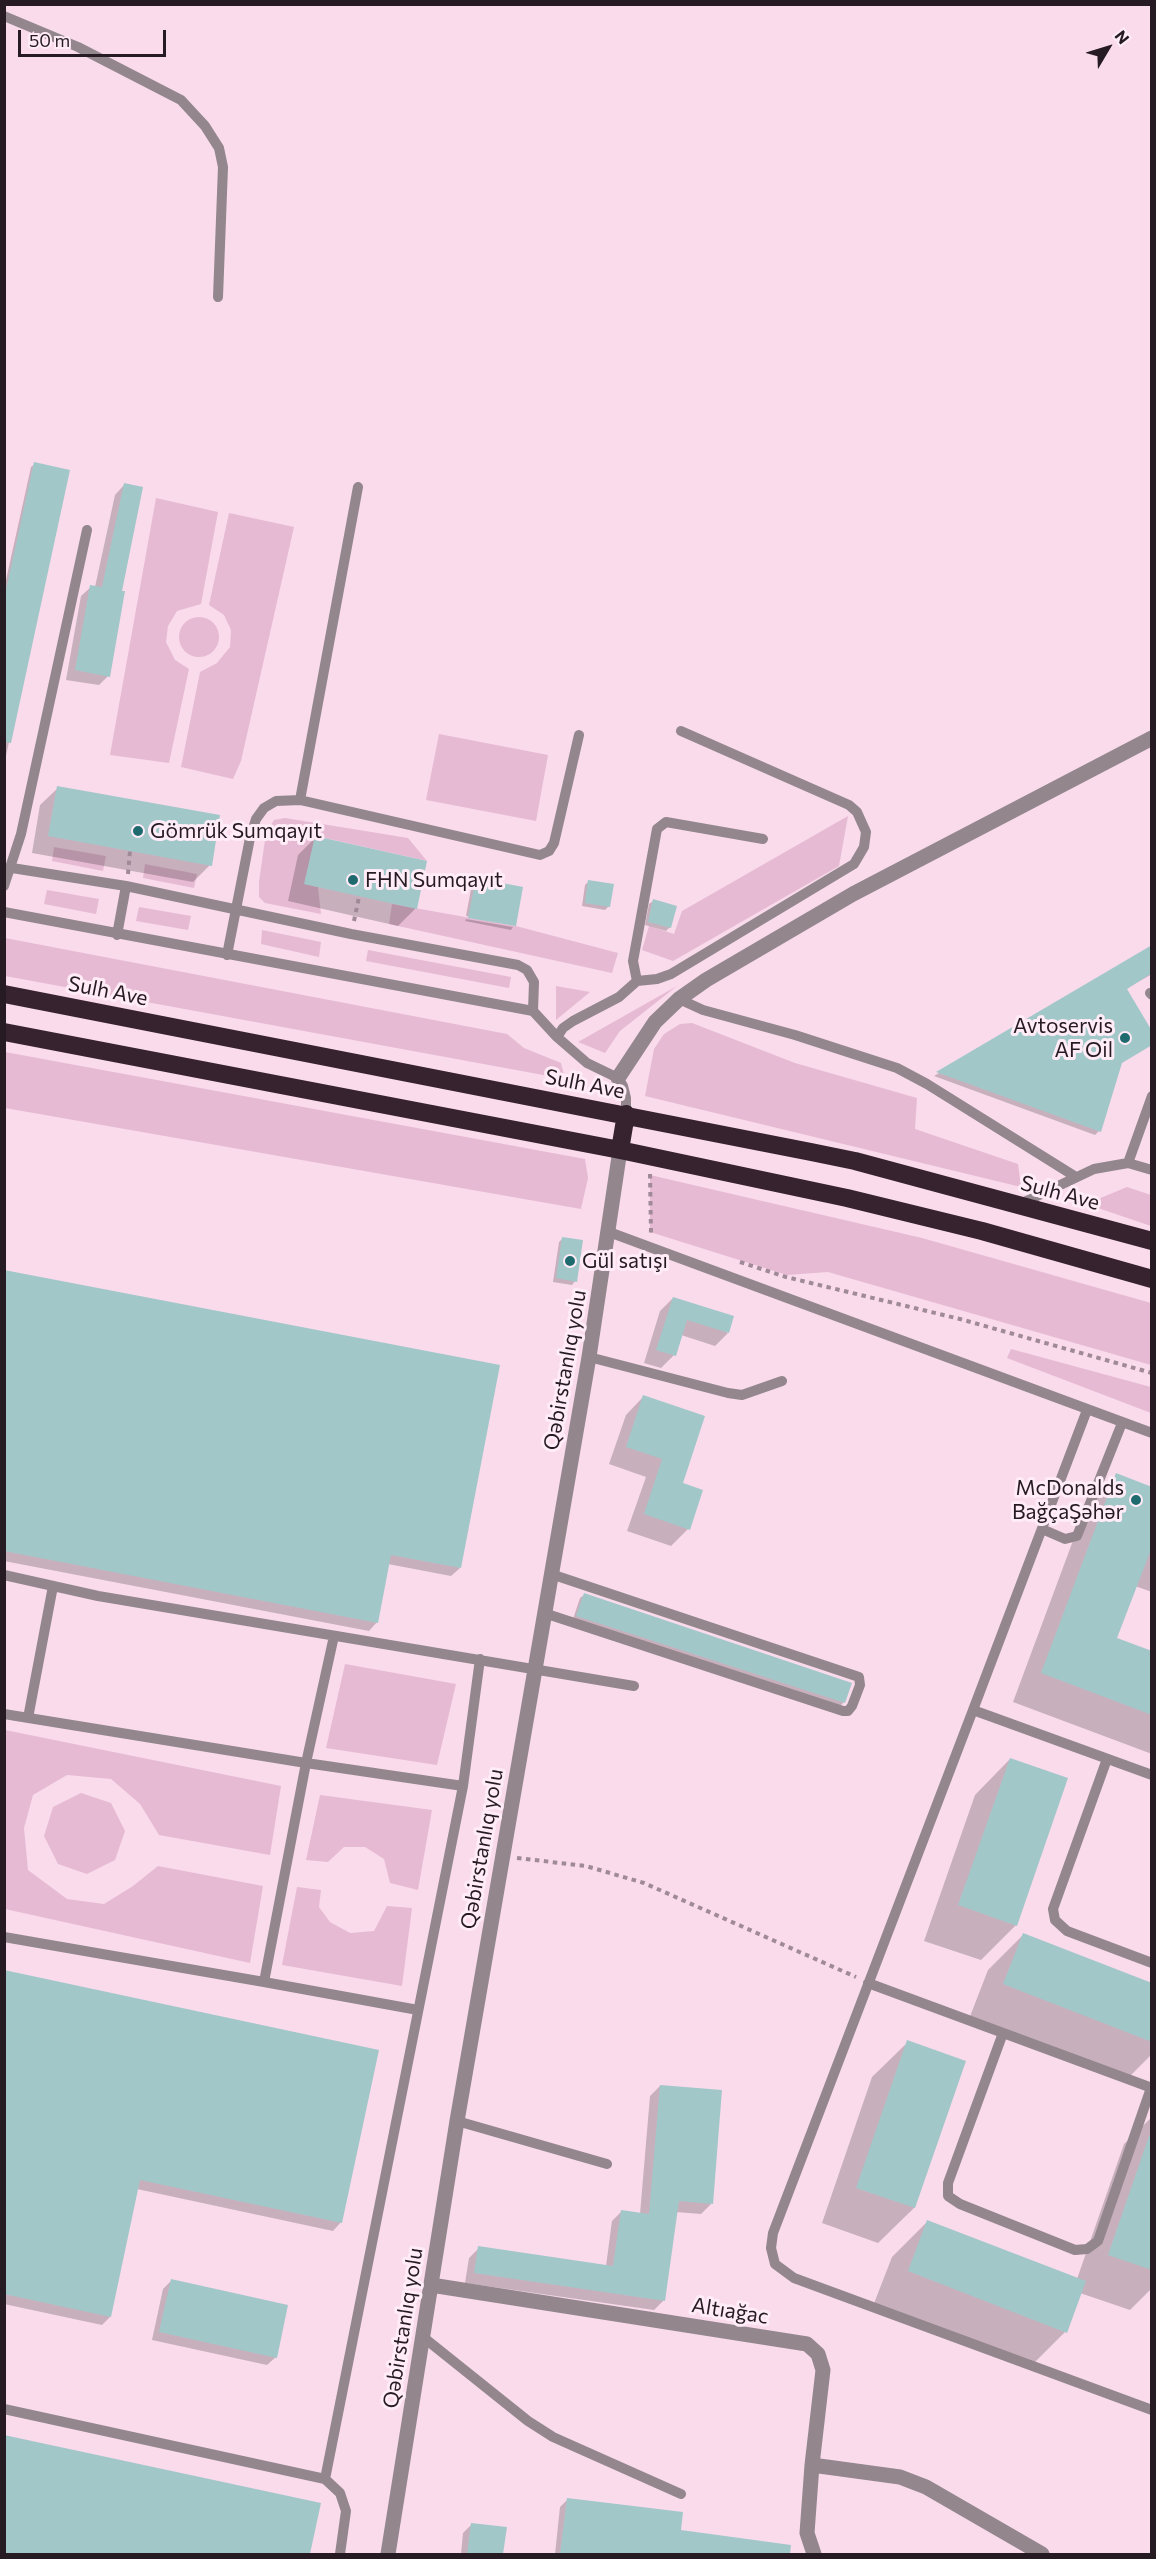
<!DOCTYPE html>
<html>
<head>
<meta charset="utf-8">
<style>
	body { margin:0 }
	#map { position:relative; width:1156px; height:2559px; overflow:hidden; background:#f9dbec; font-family:Commissioner,sans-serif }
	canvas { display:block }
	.frame { position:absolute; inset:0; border:6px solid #261b22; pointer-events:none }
	.north { position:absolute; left:1078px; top:18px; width:60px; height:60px; -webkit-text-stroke:4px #ffecf7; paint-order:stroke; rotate:52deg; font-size:16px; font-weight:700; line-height:24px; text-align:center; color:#261b22 }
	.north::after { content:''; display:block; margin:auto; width:21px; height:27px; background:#261b22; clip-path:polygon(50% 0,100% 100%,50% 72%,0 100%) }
	.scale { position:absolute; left:18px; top:30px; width:148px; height:27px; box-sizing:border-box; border:3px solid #261b22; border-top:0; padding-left:8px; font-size:18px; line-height:21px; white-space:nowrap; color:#261b22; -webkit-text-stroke:4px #ffecf7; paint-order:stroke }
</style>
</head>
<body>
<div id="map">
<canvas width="1156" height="2559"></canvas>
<div class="frame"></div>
<div class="north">N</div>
<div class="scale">50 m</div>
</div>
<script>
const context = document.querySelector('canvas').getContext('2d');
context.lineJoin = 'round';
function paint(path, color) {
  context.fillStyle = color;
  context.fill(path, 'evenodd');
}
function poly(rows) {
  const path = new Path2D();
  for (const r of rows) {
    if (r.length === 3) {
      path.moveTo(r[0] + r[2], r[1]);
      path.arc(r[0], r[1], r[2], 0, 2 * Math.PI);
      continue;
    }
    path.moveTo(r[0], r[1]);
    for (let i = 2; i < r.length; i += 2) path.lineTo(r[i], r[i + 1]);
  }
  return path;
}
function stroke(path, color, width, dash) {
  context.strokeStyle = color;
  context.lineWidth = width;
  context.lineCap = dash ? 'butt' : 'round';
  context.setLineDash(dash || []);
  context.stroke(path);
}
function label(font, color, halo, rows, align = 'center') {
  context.font = font + ' Commissioner,sans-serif';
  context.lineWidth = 6;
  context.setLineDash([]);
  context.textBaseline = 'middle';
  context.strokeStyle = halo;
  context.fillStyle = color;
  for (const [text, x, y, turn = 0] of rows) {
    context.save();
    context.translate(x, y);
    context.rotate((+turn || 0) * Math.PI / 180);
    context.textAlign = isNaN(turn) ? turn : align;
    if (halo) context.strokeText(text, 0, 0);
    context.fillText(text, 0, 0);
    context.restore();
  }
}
const green = poly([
	[156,498,218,512,201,604,177,611,168,626,166,642,175,660,189,669,169,763,110,755],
	[229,513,294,527,241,761,233,779,181,767,200,672,217,663,230,647,231,630,224,615,209,605],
	[199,637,20],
	[439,734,548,755,536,821,426,800],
	[848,816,839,866,673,961,642,950,649,926,674,934,682,911],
	[285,818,408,838,427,861,316,836,305,884,318,887,321,914,265,903,259,897,259,882,266,833,274,820],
	[54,847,106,856,103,871,52,861],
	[145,864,197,874,194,888,143,878],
	[47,890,99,899,96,914,44,904],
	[392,904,516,926,618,953,612,973,389,924],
	[139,907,191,916,188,930,136,921],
	[262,930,321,942,319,957,261,944],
	[5,938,507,1034,524,1048,561,1063,565,1079,5,976],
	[368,950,511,977,509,988,366,961],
	[556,986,590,992,556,1020],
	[677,986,620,1031,605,1053,578,1042],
	[692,1023,795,1063,917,1098,915,1129,1018,1164,1021,1187,645,1096,654,1049,664,1034,680,1024],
	[5,1052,585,1159,588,1178,581,1209,5,1108],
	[650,1175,922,1238,1151,1303,1151,1365,828,1272,787,1275,650,1232],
	[1127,1187,1151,1195,1151,1226,1086,1204],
	[1011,1349,1151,1387,1151,1413,1007,1358],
	[345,1664,456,1684,437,1765,326,1748],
	[5,1730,281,1786,270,1855,159,1835,140,1804,111,1779,67,1775,33,1795,24,1828,28,1870,67,1899,104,1904,133,1886,158,1866,263,1886,250,1963,5,1909],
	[81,1793,111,1803,125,1831,115,1860,87,1874,58,1864,44,1836,53,1807],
	[320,1795,432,1810,418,1890,390,1883,384,1859,365,1847,344,1847,328,1862,306,1860],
	[297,1887,321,1890,319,1907,330,1922,350,1933,374,1931,387,1906,412,1908,402,1986,282,1965]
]);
const shadow = poly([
	[35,464,68,471,4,765,4,589,31,467],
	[124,485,120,592,108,676,99,685,66,680,81,596,91,587,95,587,115,495],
	[58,788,210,865,193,882,32,853,40,805],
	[316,837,426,862,415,909,398,926,288,901,298,855],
	[476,880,521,888,513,927,513,924,466,916,472,884],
	[589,881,609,906,605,910,582,906,585,885],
	[653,901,670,927,666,931,645,925,649,904],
	[466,919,513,927,511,930,465,921],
	[1152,946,1152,974,1126,989,1120,1064,1099,1131,1095,1135,934,1076],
	[563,1238,575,1281,572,1285,553,1282,559,1242],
	[4,1272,460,1568,451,1576,388,1564,377,1622,369,1631,4,1561],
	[673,1298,728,1333,715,1346,681,1335,674,1355,661,1368,644,1363,660,1311],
	[643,1397,681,1484,688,1529,671,1546,627,1531,646,1477,609,1464,626,1415],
	[1116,1475,1152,1488,1152,1592,1135,1586,1116,1639,1152,1652,1152,1754,1013,1702,1087,1503],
	[584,1595,850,1683,843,1703,839,1707,573,1619,580,1598],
	[1010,1759,1016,1925,981,1960,924,1941,975,1795],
	[1023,1935,1152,1984,1152,2054,1126,2080,969,2019,988,1970],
	[4,1972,341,2222,333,2231,137,2189,110,2317,102,2325,4,2304],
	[908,2042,964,2062,914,2208,878,2243,822,2223,872,2077],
	[660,2086,711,2204,701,2214,676,2212,664,2300,654,2310,465,2283,469,2258,479,2248,606,2266,612,2221,622,2211,640,2214,650,2096],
	[1152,2117,1152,2288,1130,2310,1080,2293,1065,2332,1030,2367,873,2306,892,2257,928,2221,1077,2279,1124,2144],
	[171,2281,276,2357,267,2365,152,2340,163,2289],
	[4,2437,319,2504,309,2554,4,2554],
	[567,2500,679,2531,773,2544,771,2554,555,2554,560,2507],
	[472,2524,505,2528,502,2554,461,2554,463,2533]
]);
const building = poly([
	[34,462,70,470,11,743,4,742,4,599],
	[124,483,143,487,122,591,125,591,110,677,75,670,90,585,102,587],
	[57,786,220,815,212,866,48,836],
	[315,836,427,861,417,909,304,884],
	[476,878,523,887,516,926,468,918],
	[588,880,614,884,610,907,585,903],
	[653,899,677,906,671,928,648,922],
	[1152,945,1152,973,1127,989,1152,1031,1152,1045,1122,1063,1101,1132,936,1072],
	[562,1237,583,1240,577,1282,556,1278],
	[4,1270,500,1365,461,1568,391,1555,378,1623,4,1551],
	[673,1297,734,1316,729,1333,687,1320,676,1356,656,1350],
	[643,1395,705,1416,683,1483,703,1490,690,1530,644,1514,662,1459,626,1447],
	[1116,1473,1152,1487,1152,1547,1117,1638,1152,1651,1152,1715,1041,1673],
	[584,1593,852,1683,845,1703,576,1616],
	[1010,1758,1068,1778,1017,1926,958,1905],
	[1023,1933,1152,1983,1152,2042,1003,1984],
	[4,1970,379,2050,342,2223,140,2180,111,2317,4,2294],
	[907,2040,966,2061,915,2208,856,2188],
	[660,2085,722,2090,713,2204,679,2201,665,2301,474,2273,478,2246,613,2266,621,2210,649,2214],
	[1149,2136,1152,2136,1152,2270,1108,2255],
	[927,2220,1086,2281,1067,2333,908,2271],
	[171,2279,288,2305,277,2358,159,2332],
	[4,2435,321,2503,310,2554,4,2554],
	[567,2498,683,2512,681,2530,791,2545,790,2554,560,2554],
	[471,2523,507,2527,503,2554,467,2554]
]);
const path = poly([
	[128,874,130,851],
	[354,921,359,897],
	[650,1174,651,1233],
	[740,1262,786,1277,960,1319,1152,1373],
	[517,1858,586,1866,644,1883,856,1977]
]);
const lane = poly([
	[4,16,78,47,181,100,205,126,219,148,223,167,218,297],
	[300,800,358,487],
	[12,868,126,886,351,934,518,965,527,970,534,982,533,1011],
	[4,886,21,834,87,530],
	[4,912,533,1011,557,1037,587,1063,618,1078,623,1086,626,1098,626,1114],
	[117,935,126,886],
	[227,955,250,838,256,819,264,808,276,801,300,800,540,855,549,851,554,843,579,735],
	[637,981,657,979,671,974,854,864,864,847,866,832,857,812,849,805,681,731],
	[1150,993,1152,995],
	[679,999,703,1010,795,1035,897,1068,927,1084,1076,1177],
	[557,1037,563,1028,573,1021,619,997,637,981,633,961,657,829,666,822,763,839],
	[1128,1163,1152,1096],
	[1018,1205,1094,1169,1128,1163,1152,1170],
	[609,1232,1152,1433],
	[589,1357,728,1393,742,1395,782,1381],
	[1087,1410,973,1710,1152,1775],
	[1042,1529,1065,1539,1077,1536,1122,1423],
	[4,1575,98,1596,634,1686],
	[544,1613,843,1711,848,1711,852,1706,860,1685,859,1677,551,1574],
	[334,1636,306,1763,264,1982,418,2010],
	[973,1710,773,2233,771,2248,775,2264,794,2278,1152,2410],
	[4,1714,306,1763,463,1786],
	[28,1718,53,1586],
	[1107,1759,1053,1909,1055,1920,1067,1931,1152,1963],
	[4,1937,264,1982],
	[868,1983,1152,2088],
	[1003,2033,948,2183,948,2196,960,2204,1075,2250,1087,2249,1098,2241,1151,2088],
	[457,2121,607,2164],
	[423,2337,528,2421,553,2437,681,2494],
	[4,2409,325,2479,340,2493,346,2511,340,2554],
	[325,2479,463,1786,480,1659]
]);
const street = poly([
	[618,1078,655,1022,679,999,706,980,853,894,1152,738],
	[431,2285,807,2344,818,2354,823,2370,812,2465,807,2533,814,2554],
	[812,2465,900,2477,926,2487,1042,2554],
	[388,2554,457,2121,589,1357,620,1150]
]);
const highway = poly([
	[4,994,811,1152,855,1161,1152,1241],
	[4,1032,620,1150,847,1198,982,1231,1152,1279],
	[620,1150,626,1114]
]);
const markers = [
	[138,831,6,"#1e6a6f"],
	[353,880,6,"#1e6a6f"],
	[1125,1038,6,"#1e6a6f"],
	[570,1261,6,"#1e6a6f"],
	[1136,1500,6,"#1e6a6f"]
];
const poiNames = [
	["Gömrük Sumqayıt",150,831],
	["FHN Sumqayıt",365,880],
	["Avtoservis",1113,1026,"right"],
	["AF Oil",1113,1050,"right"],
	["Gül satışı",582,1261],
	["McDonalds",1124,1488,"right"],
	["BağçaŞəhər",1124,1512,"right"]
];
const streetNames = [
	["Sulh Ave",108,991,11],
	["Sulh Ave",585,1084,11],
	["Sulh Ave",1060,1193,15],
	["Qəbirstanlıq yolu",565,1370,-80],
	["Qəbirstanlıq yolu",482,1849,-80],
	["Altıağac",730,2311,9],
	["Qəbirstanlıq yolu",403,2328,-81]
];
paint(green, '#e7bad4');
paint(shadow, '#0003');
paint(building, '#a2c7c9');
stroke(path, '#a08a97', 4, [4.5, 4.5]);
stroke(lane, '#93868d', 10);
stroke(street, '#93868d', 15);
stroke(highway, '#37222f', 18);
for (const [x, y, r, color] of markers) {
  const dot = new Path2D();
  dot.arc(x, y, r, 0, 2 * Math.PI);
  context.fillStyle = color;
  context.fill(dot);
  stroke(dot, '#ffecf7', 2);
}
label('21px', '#261b22', '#ffecf7', poiNames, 'left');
label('21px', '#261b22', '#ffecf7', streetNames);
</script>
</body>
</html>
